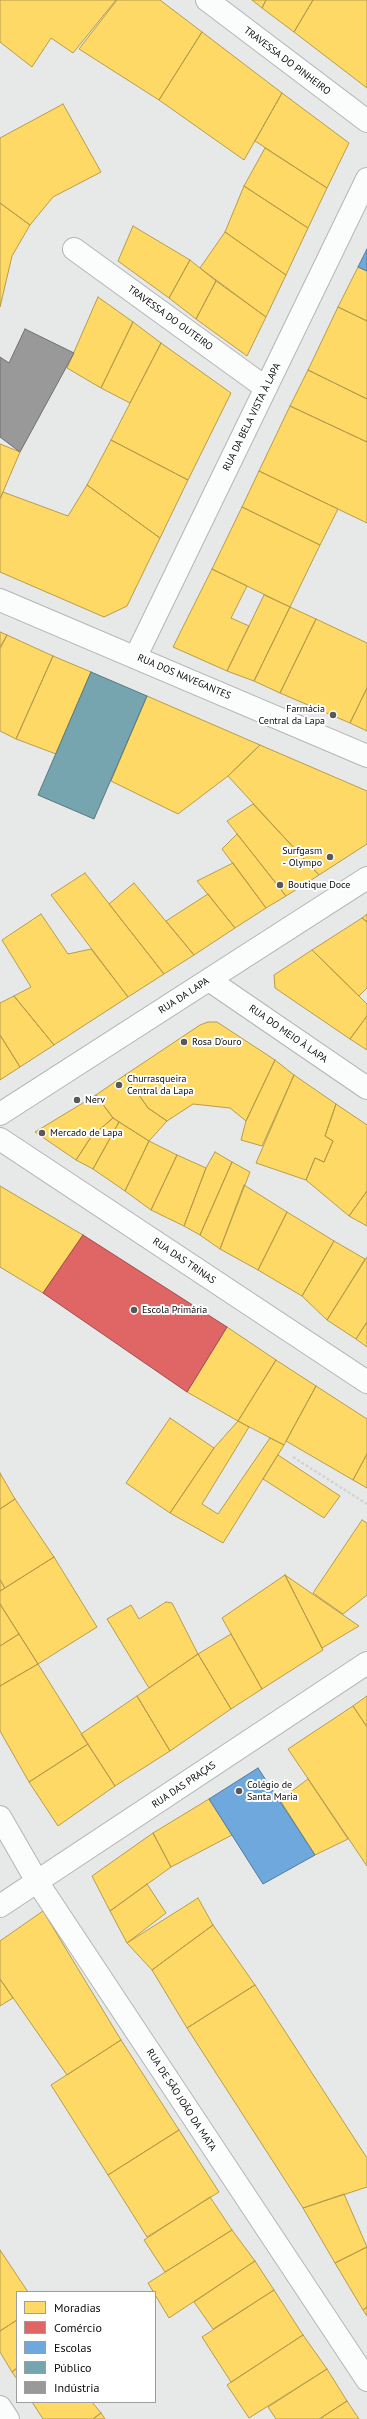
<!DOCTYPE html>
<html>
<head>
<meta charset="utf-8">
<style>
	body { margin:0 }
	#map { position:relative; width:367px; height:2419px; overflow:hidden; background:#e7e9e8; font-family:"PT Sans",sans-serif }
	canvas { display:block }
	.legend { position:absolute; left:16px; top:2291px; width:140px; height:112px; box-sizing:border-box; background:#fff; border:1px solid #9d9e9e; margin:0; padding:5px 7px; list-style:none; font-size:12px; color:#0b0d0c }
	.legend li { display:flex; align-items:center; gap:8px; height:20px }
	.legend b { width:20px; border:1px solid #9d9e9e }
</style>
</head>
<body>
<div id="map">
<canvas width="367" height="2419"></canvas>
<ul class="legend">
<li><b style="height:11px;background:#ffd966"></b>Moradias</li>
<li><b style="height:11px;background:#e06666"></b>Comércio</li>
<li><b style="height:11px;background:#6fa8dc"></b>Escolas</li>
<li><b style="height:11px;background:#76a5af"></b>Público</li>
<li><b style="height:11px;background:#999"></b>Indústria</li>
</ul>
</div>
<script>
const context = document.querySelector('canvas').getContext('2d');
context.lineJoin = 'round';
function paint(path, color) {
  context.fillStyle = color;
  context.fill(path, 'evenodd');
}
function poly(rows) {
  const path = new Path2D();
  for (const r of rows) {
    path.moveTo(r[0], r[1]);
    for (let i = 2; i < r.length; i += 2) path.lineTo(r[i], r[i + 1]);
  }
  return path;
}
function stroke(path, color, width, dash) {
  context.strokeStyle = color;
  context.lineWidth = width;
  context.lineCap = dash ? 'butt' : 'round';
  context.setLineDash(dash || []);
  context.stroke(path);
}
function label(font, color, halo, rows, align = 'center') {
  context.font = font + ' "PT Sans",sans-serif';
  context.lineWidth = 4;
  context.setLineDash([]);
  context.textBaseline = 'middle';
  context.strokeStyle = halo;
  context.fillStyle = color;
  for (const [text, x, y, turn = 0] of rows) {
    context.save();
    context.translate(x, y);
    context.rotate((+turn || 0) * Math.PI / 180);
    context.textAlign = isNaN(turn) ? turn : align;
    if (halo) context.strokeText(text, 0, 0);
    context.fillText(text, 0, 0);
    context.restore();
  }
}
const homes = poly([
	[0,0,116,0,73,53,51,38,32,67,0,42,0,0],
	[117,0,160,0,202,32,159,100,79,49,117,0],
	[252,0,266,0,262,8,252,0],
	[266,0,313,0,294,32,262,8,266,0],
	[313,0,367,0,367,88,294,32,313,0],
	[202,32,282,93,244,160,159,100,202,32],
	[282,93,349,143,327,188,255,141,282,93],
	[63,104,101,172,53,197,30,225,0,203,0,138,63,104],
	[265,148,327,188,308,228,244,186,265,148],
	[244,186,308,228,286,275,225,232,244,186],
	[0,203,30,225,12,256,0,307,0,203],
	[133,226,190,260,169,298,118,261,133,226],
	[225,232,286,275,266,317,200,268,225,232],
	[190,260,216,281,196,319,169,298,190,260],
	[358,267,367,271,367,321,338,307,358,267],
	[216,281,266,317,247,356,196,319,216,281],
	[98,297,133,322,101,388,67,368,98,297],
	[338,307,367,321,367,399,308,370,338,307],
	[133,322,161,343,130,403,101,388,133,322],
	[161,343,231,393,188,480,111,440,161,343],
	[308,370,367,399,367,442,290,406,308,370],
	[290,406,367,442,367,523,259,471,290,406],
	[111,440,188,480,160,538,87,485,111,440],
	[0,444,20,452,0,499,0,444],
	[259,471,338,509,320,545,242,507,259,471],
	[87,485,160,538,127,606,104,617,0,572,0,499,3,492,68,516,87,485],
	[242,507,320,545,290,607,212,569,242,507],
	[212,569,247,586,231,618,249,626,227,671,173,647,212,569],
	[264,595,290,607,254,681,227,671,264,595],
	[290,607,316,619,280,693,254,681,290,607],
	[316,619,367,643,367,688,350,723,280,693,316,619],
	[0,632,7,635,0,647,0,632],
	[7,635,53,656,16,739,0,731,0,649,7,635],
	[53,656,91,672,56,754,16,739,53,656],
	[367,688,367,731,350,723,367,688],
	[147,696,260,745,228,776,178,814,111,781,147,696],
	[260,745,367,791,367,844,319,875,228,776,260,745],
	[253,804,319,875,286,896,227,821,253,804],
	[237,834,286,896,266,908,222,849,237,834],
	[233,863,266,908,235,928,197,881,233,863],
	[85,873,164,974,128,997,51,895,85,873],
	[134,883,194,955,164,974,109,904,134,883],
	[208,894,235,928,194,955,166,921,208,894],
	[41,914,68,954,91,949,128,997,54,1045,14,996,31,987,2,940,41,914],
	[367,914,367,922,362,918,367,914],
	[362,918,367,922,367,988,359,996,312,950,362,918],
	[312,950,367,1004,367,1016,350,1039,275,988,274,975,312,950],
	[14,996,54,1045,20,1067,0,1035,0,1003,14,996],
	[367,1016,367,1050,350,1039,367,1016],
	[208,1022,217,1022,275,1060,246,1121,230,1108,193,1104,167,1121,148,1108,125,1075,200,1025,208,1022],
	[0,1035,20,1067,0,1080,0,1035],
	[275,1060,294,1075,262,1146,241,1140,246,1121,275,1060],
	[125,1075,148,1108,167,1121,149,1141,113,1118,96,1095,125,1075],
	[294,1075,336,1104,325,1136,333,1141,324,1162,315,1158,306,1180,256,1163,294,1075],
	[96,1095,113,1118,91,1137,76,1160,35,1132,96,1095],
	[336,1104,367,1125,367,1191,349,1216,306,1180,315,1158,324,1162,333,1141,325,1136,336,1104],
	[113,1118,119,1122,93,1169,76,1160,91,1137,113,1118],
	[119,1122,149,1141,125,1191,93,1169,119,1122],
	[149,1141,177,1155,151,1210,125,1191,149,1141],
	[215,1152,232,1162,200,1235,184,1226,206,1168,215,1152],
	[177,1155,206,1168,184,1226,151,1210,177,1155],
	[232,1162,250,1172,220,1249,200,1235,232,1162],
	[244,1185,287,1212,258,1270,220,1249,244,1185],
	[0,1186,83,1235,43,1293,0,1267,0,1186],
	[367,1191,367,1226,349,1216,367,1191],
	[287,1212,334,1241,302,1296,258,1270,287,1212],
	[334,1241,365,1259,327,1320,302,1296,334,1241],
	[367,1257,367,1322,356,1339,327,1320,367,1257],
	[367,1322,367,1347,356,1339,367,1322],
	[227,1327,276,1360,238,1421,187,1392,227,1327],
	[276,1360,316,1386,284,1445,238,1421,276,1360],
	[316,1386,367,1419,367,1454,353,1480,286,1441,316,1386],
	[170,1418,214,1448,170,1513,126,1483,170,1418],
	[238,1421,249,1427,202,1504,218,1514,270,1438,284,1445,223,1543,170,1513,214,1448,238,1421],
	[367,1454,367,1488,353,1480,367,1454],
	[278,1455,340,1496,324,1518,263,1479,278,1455],
	[0,1473,15,1499,0,1509,0,1473],
	[15,1499,54,1557,5,1588,0,1580,0,1509,15,1499],
	[362,1520,367,1523,367,1595,343,1614,313,1593,362,1520],
	[54,1557,97,1627,38,1664,0,1604,0,1591,54,1557],
	[285,1575,323,1650,262,1689,222,1618,285,1575],
	[285,1575,359,1626,322,1648,285,1575],
	[0,1580,5,1588,0,1591,0,1580],
	[166,1602,172,1603,198,1654,149,1688,107,1619,131,1605,139,1619,166,1602],
	[0,1604,19,1634,0,1646,0,1604],
	[19,1634,38,1664,0,1686,0,1646,19,1634],
	[231,1634,262,1689,231,1709,198,1654,231,1634],
	[198,1654,231,1709,170,1751,137,1696,198,1654],
	[38,1664,88,1744,29,1782,0,1731,0,1686,38,1664],
	[137,1696,170,1751,115,1786,81,1734,137,1696],
	[367,1696,367,1727,353,1706,367,1696],
	[353,1706,367,1727,367,1866,288,1749,353,1706],
	[88,1744,115,1786,58,1826,29,1782,88,1744],
	[308,1779,348,1839,315,1855,280,1800,308,1779],
	[209,1799,232,1835,171,1867,153,1833,209,1799],
	[153,1833,171,1867,110,1911,92,1876,153,1833],
	[147,1884,166,1913,127,1943,110,1911,147,1884],
	[198,1898,213,1925,152,1970,127,1943,198,1898],
	[43,1911,121,2040,67,2075,0,1979,0,1941,43,1911],
	[213,1925,255,1985,187,2028,152,1970,213,1925],
	[0,1979,13,1998,0,2006,0,1979],
	[255,1985,367,2158,367,2187,303,2208,187,2028,255,1985],
	[121,2040,179,2130,108,2175,51,2085,121,2040],
	[179,2130,219,2192,147,2237,108,2175,179,2130],
	[344,2194,367,2247,335,2263,303,2208,344,2194],
	[210,2197,232,2230,165,2272,144,2240,210,2197],
	[232,2230,255,2261,169,2318,148,2283,232,2230],
	[367,2247,367,2307,363,2310,335,2263,367,2247],
	[0,2250,28,2292,17,2292,17,2320,0,2331,0,2250],
	[255,2261,274,2290,213,2329,194,2302,255,2261],
	[274,2290,303,2335,231,2382,202,2337,274,2290],
	[367,2307,367,2316,363,2310,367,2307],
	[17,2320,17,2368,12,2372,0,2352,0,2331,17,2320],
	[303,2335,327,2369,249,2418,227,2385,303,2335],
	[17,2368,17,2379,12,2372,17,2368],
	[327,2369,347,2401,319,2419,276,2419,268,2407,327,2369],
	[347,2401,359,2419,322,2419,321,2418,347,2401],
	[32,2402,92,2402,101,2413,93,2419,43,2419,32,2402],
	[101,2413,105,2419,93,2419,101,2413]
]);
const shops = poly([
	[83,1235,227,1327,187,1392,43,1293,83,1235]
]);
const schools = poly([
	[367,249,367,271,358,267,367,249],
	[258,1768,315,1855,263,1884,209,1799,258,1768]
]);
const public = poly([
	[91,672,147,696,94,819,38,795,91,672]
]);
const industry = poly([
	[25,329,74,353,20,452,0,437,0,357,9,363,25,329]
]);
const path = poly([
	[293,1457,367,1504]
]);
const street = poly([
	[207,0,367,121],
	[74,249,266,388],
	[0,600,367,756],
	[136,656,367,179],
	[209,980,367,1088],
	[0,1114,367,878],
	[0,1139,367,1382],
	[0,1817,38,1883,367,2380],
	[0,1906,367,1663],
	[0,2407,8,2419]
]);
const markers = [
	[333,715,4,"#585a59"],
	[330,857,4,"#585a59"],
	[280,885,4,"#585a59"],
	[184,1042,4,"#585a59"],
	[119,1085,4,"#585a59"],
	[77,1100,4,"#585a59"],
	[42,1133,4,"#585a59"],
	[134,1310,4,"#585a59"],
	[239,1791,4,"#585a59"]
];
const streetNames = [
	["TRAVESSA DO PINHEIRO",287,61,37],
	["TRAVESSA DO OUTEIRO",170,318,36],
	["RUA DA BELA VISTA À LAPA",252,417,-64],
	["RUA DOS NAVEGANTES",184,677,23],
	["RUA DA LAPA",184,996,-33],
	["RUA DO MEIO À LAPA",288,1034,35],
	["RUA DAS TRINAS",184,1261,34],
	["RUA DAS PRAÇAS",184,1785,-34],
	["RUA DE SÃO JOÃO DA MATA",181,2100,57]
];
const poiNames = [
	["Farmácia",325,709,"right"],
	["Central da Lapa",325,721,"right"],
	["Surfgasm",322,851,"right"],
	["- Olympo",322,863,"right"],
	["Boutique Doce",288,885],
	["Rosa D'ouro",192,1042],
	["Churrasqueira",127,1079],
	["Central da Lapa",127,1091],
	["Nerv",85,1100],
	["Mercado de Lapa",50,1133],
	["Escola Primária",142,1310],
	["Colégio de",247,1785],
	["Santa Maria",247,1797]
];
paint(homes, '#ffd966');
stroke(homes, '#b69c4b', 1);
paint(shops, '#e06666');
stroke(shops, '#a04b4b', 1);
paint(schools, '#6fa8dc');
stroke(schools, '#517a9e', 1);
paint(public, '#76a5af');
stroke(public, '#56777e', 1);
paint(industry, '#999');
stroke(industry, '#6e6f6f', 1);
stroke(street, '#b3b5b4', 24);
stroke(path, '#d3d5d4', 2.5, [3, 2]);
stroke(street, '#fbfcfc', 22);
for (const [x, y, r, color] of markers) {
  const dot = new Path2D();
  dot.arc(x, y, r, 0, 2 * Math.PI);
  context.fillStyle = color;
  context.fill(dot);
  stroke(dot, '#fff', 1.5);
}
label('10px', '#0b0d0c', '#fff', streetNames);
label('10px', '#0b0d0c', '#fff', poiNames, 'left');
</script>
</body>
</html>
